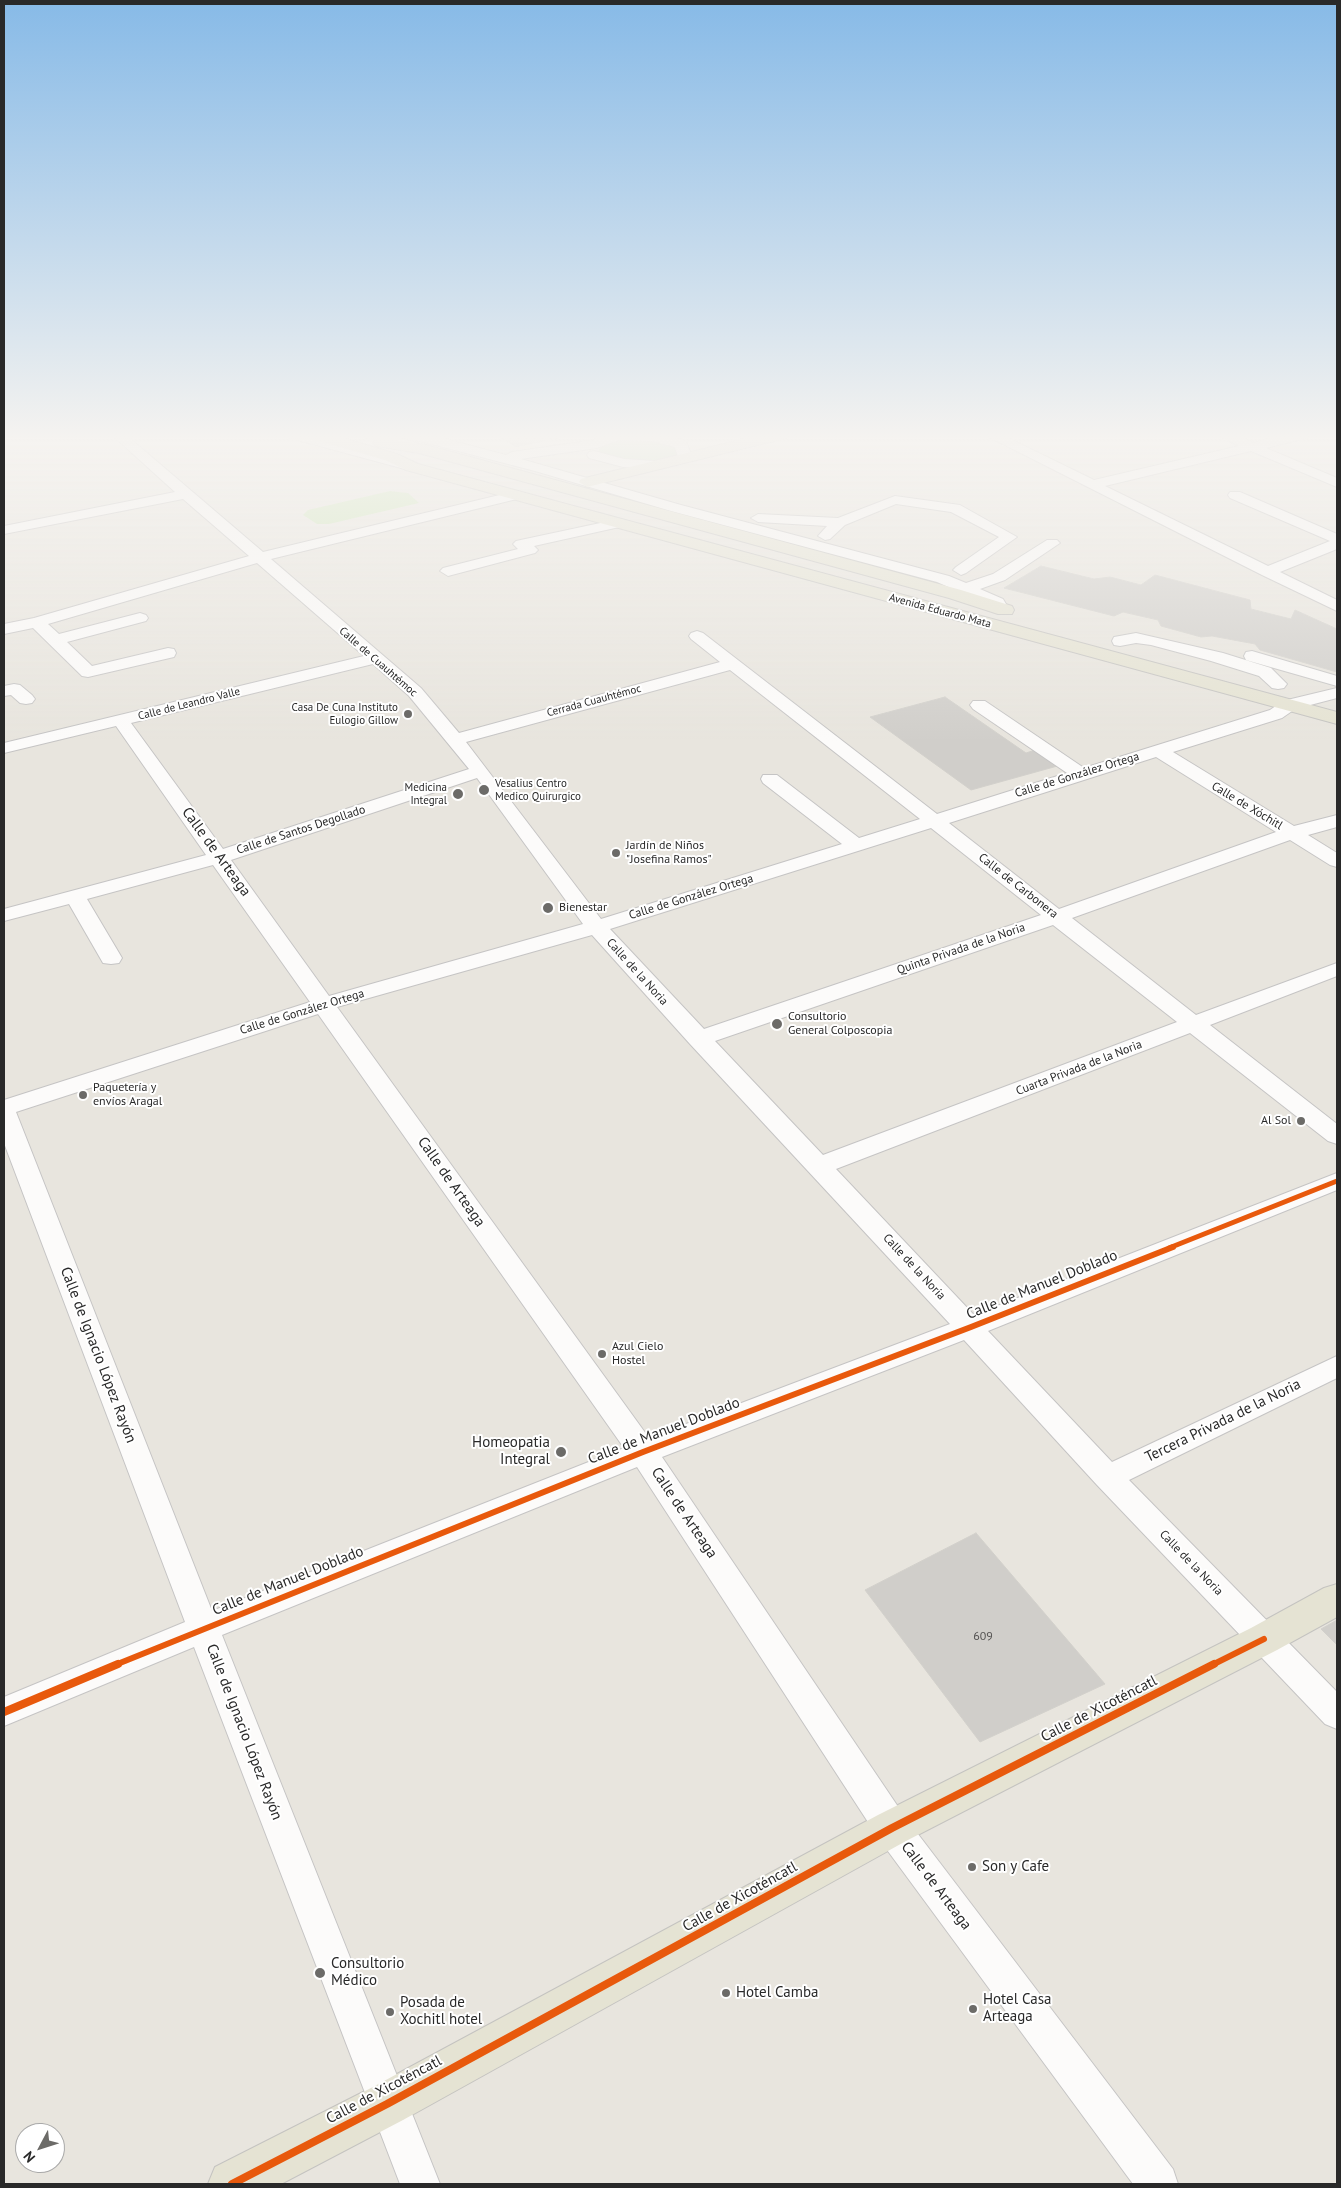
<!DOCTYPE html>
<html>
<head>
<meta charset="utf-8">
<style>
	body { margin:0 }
	#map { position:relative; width:1341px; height:2188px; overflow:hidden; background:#e8e5de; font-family:"PT Sans",sans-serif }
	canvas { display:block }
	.frame { position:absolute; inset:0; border:5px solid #292929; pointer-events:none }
	.north { position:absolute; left:15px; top:2123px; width:50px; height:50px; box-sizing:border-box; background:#fff; border:1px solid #a9a9a9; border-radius:50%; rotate:230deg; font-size:14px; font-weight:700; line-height:20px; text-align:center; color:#292929 }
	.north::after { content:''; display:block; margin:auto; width:18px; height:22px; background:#6c6b68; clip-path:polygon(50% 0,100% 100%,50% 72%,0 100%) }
</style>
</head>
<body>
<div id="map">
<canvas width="1341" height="2188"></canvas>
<div class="frame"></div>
<div class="north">N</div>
</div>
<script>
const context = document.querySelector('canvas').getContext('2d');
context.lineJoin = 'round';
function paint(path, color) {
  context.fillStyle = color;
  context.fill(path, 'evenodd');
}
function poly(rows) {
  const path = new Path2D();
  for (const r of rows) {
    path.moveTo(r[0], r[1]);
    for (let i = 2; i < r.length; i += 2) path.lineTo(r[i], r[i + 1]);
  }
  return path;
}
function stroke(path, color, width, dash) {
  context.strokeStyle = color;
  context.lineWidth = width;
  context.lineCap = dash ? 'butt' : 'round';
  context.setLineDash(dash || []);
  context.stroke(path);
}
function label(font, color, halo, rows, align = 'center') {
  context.font = font + ' "PT Sans",sans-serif';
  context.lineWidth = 4;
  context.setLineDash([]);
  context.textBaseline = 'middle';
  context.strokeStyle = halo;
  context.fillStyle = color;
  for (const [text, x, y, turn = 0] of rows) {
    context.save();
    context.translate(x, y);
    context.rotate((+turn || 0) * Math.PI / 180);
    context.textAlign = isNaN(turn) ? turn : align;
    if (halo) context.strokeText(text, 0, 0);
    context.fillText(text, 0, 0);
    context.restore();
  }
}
const green = poly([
	[618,437,650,437,680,445,683,458,655,464,623,463,598,454,600,445]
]);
const pitch = poly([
	[390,491,408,493,419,503,329,524,317,524,303,515,308,510]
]);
const building = poly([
	[497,435,570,435,516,447,497,435],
	[1041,566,1094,579,1110,577,1141,585,1155,575,1250,600,1251,609,1291,619,1295,610,1337,629,1337,672,1260,650,1255,644,1212,636,1201,637,1161,626,1158,620,1123,612,1114,616,1004,588,1041,566],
	[945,697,1026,753,1038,749,1061,765,971,790,870,717,945,697],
	[976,1533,1105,1684,980,1742,865,1590,976,1533],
	[1337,1620,1337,1645,1321,1629,1337,1620]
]);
const minor = poly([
	[112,435,126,435,263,552,516,491,521,492,523,495,521,498,271,559,421,688,459,733,720,662,691,639,689,636,691,633,697,631,703,633,937,814,1067,773,973,709,970,705,973,701,985,701,1084,768,1270,710,1283,701,1337,688,1337,698,1295,709,1282,718,1173,752,1294,826,1337,815,1337,827,1308,835,1337,853,1337,867,1330,865,1290,840,1072,918,1196,1015,1337,963,1337,976,1210,1025,1337,1124,1337,1144,1328,1141,1190,1033,836,1169,974,1315,1337,1173,1337,1190,988,1331,1112,1462,1337,1356,1337,1378,1129,1480,1337,1692,1337,1729,1325,1724,1097,1485,964,1340,662,1457,905,1817,1173,2169,1178,2184,1133,2184,879,1839,637,1467,222,1635,440,2184,400,2184,194,1647,4,1726,4,1697,185,1622,4,1143,4,1100,310,1002,213,865,87,899,122,958,119,963,111,964,103,963,69,904,4,921,4,909,206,855,116,726,4,753,4,743,364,656,257,563,48,624,59,634,140,613,146,615,148,618,146,621,67,642,92,666,168,648,174,649,176,653,174,657,88,677,82,676,33,628,4,634,4,624,34,618,249,556,183,499,4,534,4,526,175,492,112,435],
	[373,664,409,696,469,769,223,849,131,723,373,664],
	[730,670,920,819,859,838,777,775,763,775,761,779,763,783,842,844,601,919,466,742,730,670],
	[1156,757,1276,832,1059,909,949,823,1156,757],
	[477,778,583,924,329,996,231,860,477,778],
	[931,828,1041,915,704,1029,610,929,931,828],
	[1053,925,1177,1022,823,1155,715,1041,1053,925],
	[592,935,690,1044,950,1324,649,1438,337,1007,592,935],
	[318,1014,624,1448,212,1611,16,1112,318,1014],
	[289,435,312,435,417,464,419,467,412,471,290,438,289,435],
	[365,435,388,435,417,443,419,446,412,450,366,438,365,435],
	[407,435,430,435,506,455,512,452,594,440,607,435,662,435,686,441,692,457,685,461,678,457,675,447,652,441,619,440,597,448,521,459,681,505,949,576,966,583,993,574,1047,540,1057,540,1060,543,1005,580,980,589,1003,599,1009,609,1001,614,995,612,991,605,965,594,953,594,951,591,953,589,937,582,671,511,535,471,408,438,407,435],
	[985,435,1002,435,1094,480,1239,446,1218,435,1236,435,1253,443,1283,435,1308,435,1307,438,1266,448,1337,478,1337,487,1251,451,1105,486,1268,566,1330,541,1230,498,1228,495,1230,492,1240,492,1337,534,1337,549,1280,572,1337,600,1337,611,1262,575,985,435],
	[594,451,624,459,655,461,662,465,655,469,623,467,589,458,587,455,589,452,594,451],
	[895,496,960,505,1017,537,966,573,961,575,953,570,956,567,999,537,951,512,896,504,845,525,830,539,825,540,818,536,827,526,758,522,751,518,758,514,838,518,895,496],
	[619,519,624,520,626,523,624,526,534,546,538,550,535,553,448,576,440,571,443,568,518,549,513,544,516,541,619,519],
	[1136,633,1223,653,1271,668,1287,684,1284,688,1278,689,1272,688,1259,676,1211,661,1151,645,1136,643,1120,646,1114,645,1112,641,1114,637,1136,633],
	[1252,651,1337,676,1337,686,1246,660,1244,656,1246,652,1252,651],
	[14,684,20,685,32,695,35,699,32,703,26,704,20,703,11,695,4,696,4,686,14,684]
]);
const major = poly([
	[306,435,332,435,397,454,418,464,1337,712,1337,724,406,470,385,460,308,438,306,435],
	[760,435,788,435,786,438,587,487,579,482,581,479,760,435],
	[381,438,426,445,961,590,1012,606,1014,610,1012,614,998,614,949,598,419,453,376,446,373,443,376,440,381,438],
	[1337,1584,1337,1617,1277,1650,906,1841,403,2120,281,2184,208,2184,215,2167,371,2088,878,1815,1251,1628,1324,1588,1337,1584]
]);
const cyclewayFar2 = poly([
	[1169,1248,1337,1181]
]);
const cyclewayFar1 = poly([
	[115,1665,643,1452,971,1327,1173,1247],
	[1212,1665,1264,1639]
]);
const cycleway = poly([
	[4,1712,118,1664],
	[232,2184,387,2104,892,1828,1214,1664]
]);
const markers = [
	[408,714,5,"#6c6b68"],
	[484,790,6,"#6c6b68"],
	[458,794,6,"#6c6b68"],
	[616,853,5,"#6c6b68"],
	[548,908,6,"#6c6b68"],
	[777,1024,6,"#6c6b68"],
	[83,1095,5,"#6c6b68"],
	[1301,1121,5,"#6c6b68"],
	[602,1354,5,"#6c6b68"],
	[561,1452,6,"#6c6b68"],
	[972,1867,5,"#6c6b68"],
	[320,1973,6,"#6c6b68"],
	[726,1993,5,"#6c6b68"],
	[973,2009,5,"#6c6b68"],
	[390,2012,5,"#6c6b68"]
];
const farStreetnames = [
	["Avenida Eduardo Mata",940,611,15],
	["Calle de Cuauhtémoc",378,662,41],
	["Cerrada Cuauhtémoc",594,701,-15],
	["Calle de Leandro Valle",189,704,-14]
];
const farPoinames = [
	["Casa De Cuna Instituto",398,708],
	["Eulogio Gillow",398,721],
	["Vesalius Centro",495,784,"left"],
	["Medico Quirurgico",495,797,"left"],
	["Medicina",447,788],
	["Integral",447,801]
];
const streetNames = [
	["Calle de González Ortega",1077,775,-17],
	["Calle de Xóchitl",1247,806,31],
	["Calle de Santos Degollado",301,830,-18],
	["Calle de Carbonera",1018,886,38],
	["Calle de González Ortega",691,897,-17],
	["Quinta Privada de la Noria",961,949,-19],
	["Calle de la Noria",637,972,48],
	["Calle de González Ortega",302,1012,-17],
	["Cuarta Privada de la Noria",1079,1068,-21],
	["Calle de la Noria",914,1267,47],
	["Calle de la Noria",1191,1563,46]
];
const poiNames = [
	["Jardín de Niños",626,846],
	["\"Josefina Ramos\"",626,860],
	["Bienestar",559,908],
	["Consultorio",788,1017],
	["General Colposcopia",788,1031],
	["Paquetería y",93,1088],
	["envíos Aragal",93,1102],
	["Al Sol",1291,1121,"right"],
	["Azul Cielo",612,1347],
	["Hostel",612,1361]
];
const nearNumbernames = [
	["609",983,1637]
];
const nearStreetnames = [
	["Calle de Arteaga",216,852,54],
	["Calle de Arteaga",451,1182,55],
	["Calle de Manuel Doblado",1042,1285,-22],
	["Calle de Ignacio López Rayón",98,1355,69],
	["Tercera Privada de la Noria",1223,1421,-26],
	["Calle de Manuel Doblado",664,1431,-21],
	["Calle de Arteaga",684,1513,56],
	["Calle de Manuel Doblado",288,1581,-22],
	["Calle de Xicoténcatl",1099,1709,-27],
	["Calle de Ignacio López Rayón",244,1732,69],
	["Calle de Arteaga",936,1886,53],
	["Calle de Xicoténcatl",740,1897,-29],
	["Calle de Xicoténcatl",384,2090,-28]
];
const nearPoinames = [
	["Homeopatia",550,1443,"right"],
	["Integral",550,1460,"right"],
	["Son y Cafe",982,1867],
	["Consultorio",331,1964],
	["Médico",331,1981],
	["Hotel Camba",736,1993],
	["Hotel Casa",983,2000],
	["Arteaga",983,2017],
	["Posada de",400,2003],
	["Xochitl hotel",400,2020]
];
paint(green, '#c3e2b8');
paint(pitch, '#cce6b6');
paint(building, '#d0ceca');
stroke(building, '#d2d0cb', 1);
stroke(minor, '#c5c4c4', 2);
stroke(major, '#c4c3c0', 2);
paint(minor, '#fcfbfa');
paint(major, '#e5e3d3');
stroke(cyclewayFar2, '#e8590c', 5);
stroke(cyclewayFar1, '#e8590c', 6);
stroke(cycleway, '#e8590c', 8);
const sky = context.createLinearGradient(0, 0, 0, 742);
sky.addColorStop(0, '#87bae7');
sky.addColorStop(0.59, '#f5f3f0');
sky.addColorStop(1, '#f5f3f000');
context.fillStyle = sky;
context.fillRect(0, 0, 1341, 742);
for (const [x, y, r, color] of markers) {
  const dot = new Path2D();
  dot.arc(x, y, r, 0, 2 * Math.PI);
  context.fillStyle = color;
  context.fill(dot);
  stroke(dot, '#fff', 2);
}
label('11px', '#292929', '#fff', farStreetnames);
label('11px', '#292929', '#fff', farPoinames, 'right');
label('12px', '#292929', '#fff', streetNames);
label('12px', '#292929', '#fff', poiNames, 'left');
label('12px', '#545352', null, nearNumbernames);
label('15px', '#292929', '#fff', nearStreetnames);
label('15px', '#292929', '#fff', nearPoinames, 'left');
</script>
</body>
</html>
